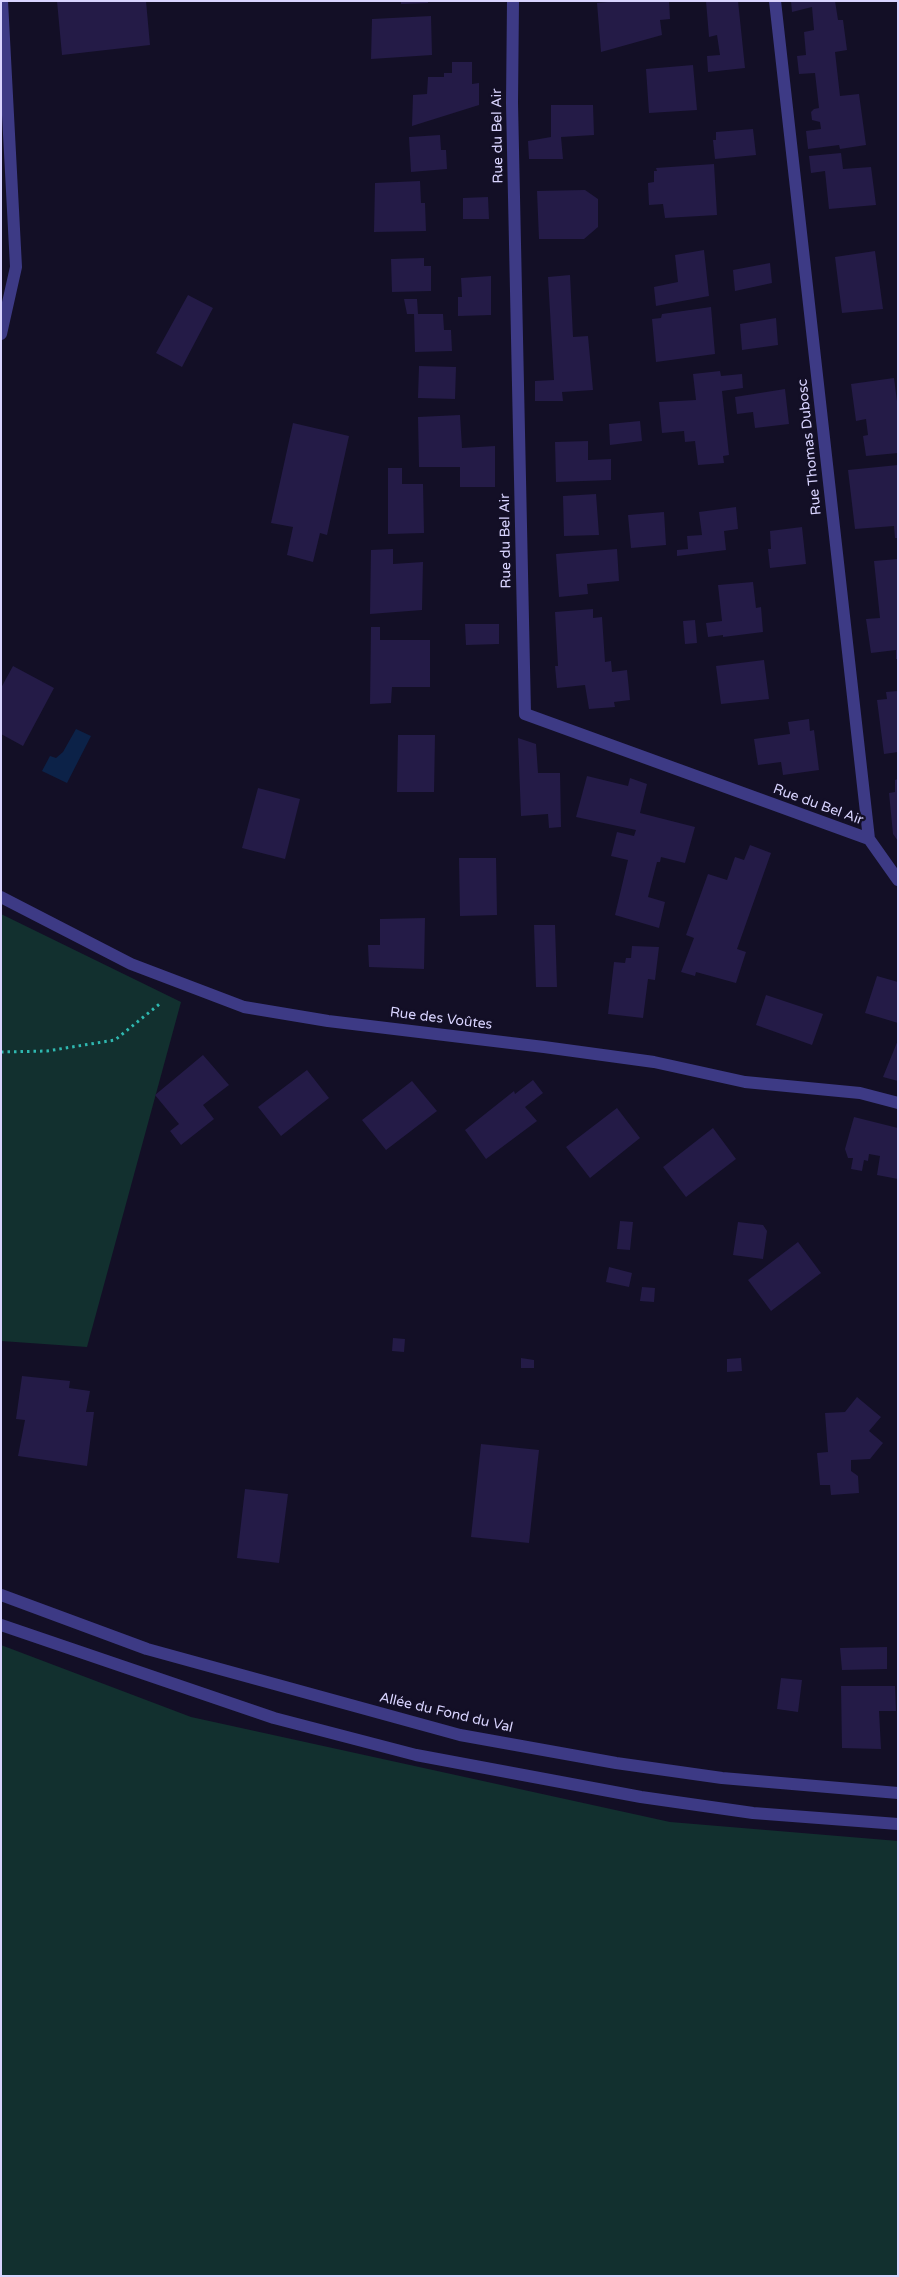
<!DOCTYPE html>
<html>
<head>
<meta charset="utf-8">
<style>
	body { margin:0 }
	#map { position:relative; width:899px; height:2277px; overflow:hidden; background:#130f26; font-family:"Varela Round",sans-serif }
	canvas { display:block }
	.frame { position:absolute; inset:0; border:2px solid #d9d4ff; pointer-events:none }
</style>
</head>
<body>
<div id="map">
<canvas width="899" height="2277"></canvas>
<div class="frame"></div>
</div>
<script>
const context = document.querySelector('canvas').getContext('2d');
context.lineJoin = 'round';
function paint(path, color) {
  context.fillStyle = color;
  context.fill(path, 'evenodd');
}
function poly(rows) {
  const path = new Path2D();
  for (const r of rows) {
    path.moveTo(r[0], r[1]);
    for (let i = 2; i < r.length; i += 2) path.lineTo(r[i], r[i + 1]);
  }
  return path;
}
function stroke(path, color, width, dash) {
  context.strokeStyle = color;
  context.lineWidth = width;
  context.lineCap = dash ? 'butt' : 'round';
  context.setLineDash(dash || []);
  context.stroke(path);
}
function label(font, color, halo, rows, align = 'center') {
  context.font = font + ' "Varela Round",sans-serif';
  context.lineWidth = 5;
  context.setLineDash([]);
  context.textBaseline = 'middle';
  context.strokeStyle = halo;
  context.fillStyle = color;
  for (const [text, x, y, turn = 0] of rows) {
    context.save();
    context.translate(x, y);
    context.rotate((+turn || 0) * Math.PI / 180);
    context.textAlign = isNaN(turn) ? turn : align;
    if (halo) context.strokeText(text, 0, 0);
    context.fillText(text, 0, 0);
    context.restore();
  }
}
const green = poly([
	[1,914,181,1002,87,1347,1,1341],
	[1,1645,191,1717,670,1822,898,1841,898,2276,1,2276]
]);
const water = poly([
	[76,729,91,736,67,783,42,771,50,756,56,758,63,752]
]);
const building = poly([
	[57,1,146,1,150,45,62,55],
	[401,1,428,1,428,3,401,4],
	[618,1,669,1,670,19,660,20,662,35,601,52,597,3],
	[706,1,738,1,745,68,708,72,707,56,720,55,717,35,709,37],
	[791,1,835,1,838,20,843,20,847,50,835,52,840,96,859,94,866,145,840,149,839,145,808,149,806,131,821,129,820,122,812,120,811,112,814,109,819,108,815,73,799,74,797,56,806,55,804,32,814,30,812,7,792,12],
	[431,16,432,55,371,59,372,19],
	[452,62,472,62,472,84,479,83,479,105,412,126,413,95,427,94,428,77,444,77,444,73,452,73],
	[693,65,697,110,649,113,646,69],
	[551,105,593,105,594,135,561,137,563,159,529,159,528,141,551,137],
	[753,129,756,155,715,159,713,140,716,140,716,132],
	[440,135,441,150,446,150,447,169,411,172,409,137],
	[841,153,843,169,871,167,876,205,829,209,825,171,811,173,809,156],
	[714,164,717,215,665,218,663,204,649,205,648,183,654,182,654,171,657,171,656,168],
	[420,181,421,203,425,203,426,231,374,232,375,183],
	[585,190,598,199,598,227,584,239,539,239,537,191],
	[488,197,489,219,463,219,463,198],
	[704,250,709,296,656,306,654,287,678,282,675,255],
	[875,251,883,309,842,313,835,257],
	[424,258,424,266,431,266,431,291,392,292,391,259],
	[770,263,772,283,735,291,733,270],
	[570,275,573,337,588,336,593,390,562,392,563,401,535,401,535,381,554,380,548,277],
	[491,276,491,315,458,316,458,297,462,297,461,278],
	[188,295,213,308,182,367,156,353],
	[404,299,417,299,418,314,443,314,444,330,451,330,452,351,415,352,414,314,407,314],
	[711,307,715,354,656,362,652,319,661,318,662,314],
	[776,318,778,345,742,350,740,324],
	[419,366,456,367,455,399,418,398],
	[720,371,721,376,742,374,743,388,722,391,729,455,723,456,724,463,698,465,695,441,685,442,684,431,662,433,659,402,696,400,693,374],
	[894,378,898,409,898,453,866,456,863,436,868,435,866,419,856,421,851,384],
	[785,389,789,424,755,428,753,412,737,414,735,397],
	[460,415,462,448,495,446,495,487,460,487,460,467,419,467,418,417],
	[640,421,642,441,610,445,609,424],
	[293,423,349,436,327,535,320,533,313,562,287,555,293,527,271,523],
	[588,441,588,460,611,459,611,480,556,482,555,442],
	[898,465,898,538,895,538,894,526,855,529,848,470],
	[388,468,402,468,402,484,423,484,424,533,388,534],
	[596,494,599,535,564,536,563,496],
	[736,507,738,529,724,531,726,550,677,556,677,550,688,549,687,536,702,535,699,512],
	[664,512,666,545,631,548,628,515],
	[802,527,806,564,770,568,768,549,771,549,770,531],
	[393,549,393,564,423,562,422,610,370,614,371,550],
	[617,549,619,581,587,584,588,594,559,597,556,554],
	[898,559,898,659,896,659,896,650,871,653,866,619,880,618,874,561],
	[753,582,756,608,761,607,763,632,723,637,723,635,708,637,706,623,722,621,718,585],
	[593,609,593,618,602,617,605,662,611,661,612,672,627,670,630,700,614,702,615,707,589,709,585,685,557,688,555,666,558,666,555,612],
	[695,620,697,643,685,644,683,621],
	[465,624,499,624,499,644,466,645],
	[371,627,380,627,380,640,430,640,430,687,392,687,391,703,370,704],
	[764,660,769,699,721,704,716,666],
	[13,666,54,688,23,746,1,734,1,688],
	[898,691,898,752,884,754,877,700,887,699,886,692],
	[809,719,810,731,814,730,819,770,783,775,781,762,758,765,754,739,790,734,788,722],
	[398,735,435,735,434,792,397,792],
	[518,738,536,744,538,773,560,773,561,827,549,828,548,814,521,816],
	[587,776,628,786,630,778,647,784,640,813,695,827,685,863,661,857,660,862,657,862,648,897,665,902,659,928,615,915,628,860,611,856,617,832,634,836,636,830,576,817],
	[898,779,898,841,893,834,889,793,895,792,895,780],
	[258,788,300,799,285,859,242,848],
	[750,845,771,853,737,949,746,952,736,983,696,972,695,976,681,972,694,938,686,935,708,874,727,880,735,857,744,860],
	[459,858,496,858,497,915,460,916],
	[425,918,424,969,369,967,368,945,380,945,380,919],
	[534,925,555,925,557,987,536,987],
	[632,946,659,947,655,980,648,979,643,1018,608,1014,614,962,625,963,626,958,631,958],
	[877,976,898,982,898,1023,865,1013],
	[766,995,823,1014,812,1045,756,1025],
	[898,1040,898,1081,883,1077],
	[203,1055,229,1085,203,1105,214,1119,181,1145,170,1131,179,1124,155,1095],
	[307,1070,329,1098,281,1136,258,1107],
	[533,1080,543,1093,525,1107,537,1121,486,1159,465,1130,514,1091,515,1094],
	[412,1081,437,1111,386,1150,362,1120],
	[617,1108,640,1138,590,1178,566,1147],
	[854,1117,898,1128,898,1179,877,1175,880,1156,869,1154,868,1161,864,1160,862,1171,851,1169,853,1158,848,1158,845,1149],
	[713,1128,736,1159,686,1197,663,1167],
	[620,1221,633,1222,630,1250,617,1249],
	[738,1222,763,1225,767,1231,763,1259,733,1255],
	[798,1242,821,1273,771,1311,748,1280],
	[609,1267,632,1273,629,1287,606,1282],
	[642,1287,655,1288,654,1302,640,1301],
	[393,1338,405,1339,404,1352,392,1351],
	[521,1358,534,1360,534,1368,521,1368],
	[741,1358,742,1371,727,1372,727,1359],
	[22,1376,70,1381,69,1388,90,1391,86,1412,94,1412,87,1466,18,1456,25,1420,16,1419],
	[857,1397,881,1417,869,1431,883,1443,870,1459,851,1460,851,1471,858,1476,859,1493,831,1495,830,1485,820,1485,817,1453,828,1452,825,1413,845,1412],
	[481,1444,539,1450,529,1543,471,1537],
	[245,1489,288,1494,279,1563,237,1558],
	[887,1647,887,1669,842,1670,840,1648],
	[781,1678,802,1680,798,1712,777,1709],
	[841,1686,895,1686,896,1711,879,1711,881,1749,842,1748]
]);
const path = poly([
	[1,1052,47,1051,115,1040,162,1002]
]);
const minor = poly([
	[513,1,512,103,525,714,869,839],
	[775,1,869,839,898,880],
	[1,334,16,267,2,1],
	[1,897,131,964,244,1007,328,1021,544,1047,654,1062,745,1082,860,1093,898,1103],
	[1,1595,147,1649,460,1735,616,1763,722,1778,898,1793],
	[1,1625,274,1718,416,1755,641,1797,753,1813,898,1824]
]);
const streetNames = [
	["Rue du Bel Air",498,136,-91],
	["Rue Thomas Dubosc",810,447,-96],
	["Rue du Bel Air",506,541,-91],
	["Rue du Bel Air",818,805,20],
	["Rue des Voûtes",441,1019,7],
	["Allée du Fond du Val",446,1713,13]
];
paint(green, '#12302f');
paint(water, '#0c2248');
paint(building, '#241b47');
stroke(path, '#2fb8b0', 3, [2.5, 4]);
stroke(minor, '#3d3a85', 12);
label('14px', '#d9d4ff', '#130f26', streetNames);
</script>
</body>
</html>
